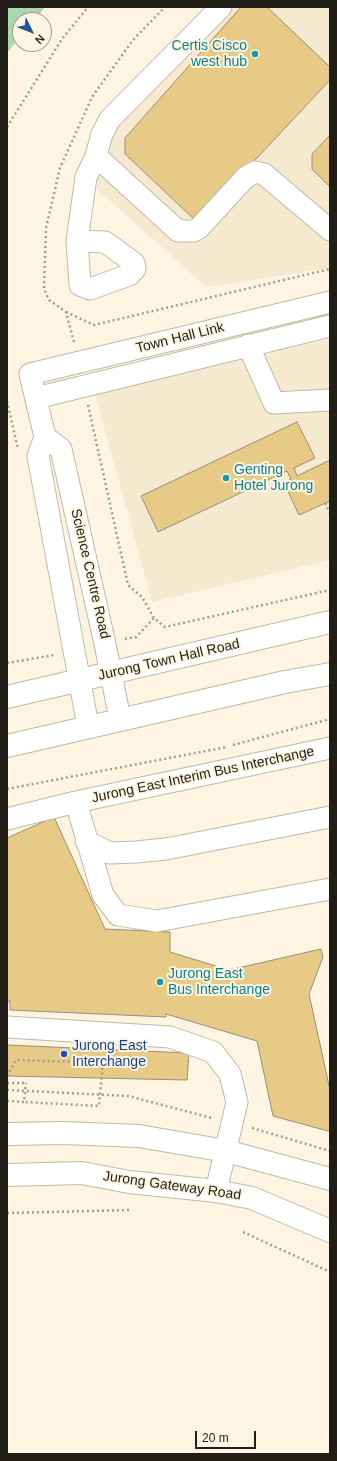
<!DOCTYPE html>
<html>
<head>
<meta charset="utf-8">
<style>
	body { margin:0 }
	#map { position:relative; width:337px; height:1461px; overflow:hidden; background:#fdf5e2; font-family:Helvetica,sans-serif }
	canvas { display:block }
	.frame { position:absolute; inset:0; border:8px solid #211e18; pointer-events:none }
	.north { position:absolute; left:12px; top:12px; width:40px; height:40px; box-sizing:border-box; background:#fdf5e2; border:1px solid #a59f91; border-radius:50%; rotate:133deg; font-size:11px; font-weight:700; line-height:16px; text-align:center; color:#211e18 }
	.north::after { content:''; display:block; margin:auto; width:14px; height:18px; background:#1d588f; clip-path:polygon(50% 0,100% 100%,50% 72%,0 100%) }
	.scale { position:absolute; left:195px; top:1431px; width:61px; height:18px; box-sizing:border-box; border:2px solid #211e18; border-top:0; padding-left:5px; font-size:12px; line-height:14px; white-space:nowrap; color:#211e18; -webkit-text-stroke:3px #fdf5e2; paint-order:stroke }
</style>
</head>
<body>
<div id="map">
<canvas width="337" height="1461"></canvas>
<div class="frame"></div>
<div class="north">N</div>
<div class="scale">20 m</div>
</div>
<script>
const context = document.querySelector('canvas').getContext('2d');
context.lineJoin = 'round';
function paint(path, color) {
  context.fillStyle = color;
  context.fill(path, 'evenodd');
}
function poly(rows) {
  const path = new Path2D();
  for (const r of rows) {
    path.moveTo(r[0], r[1]);
    for (let i = 2; i < r.length; i += 2) path.lineTo(r[i], r[i + 1]);
  }
  return path;
}
function stroke(path, color, width, dash) {
  context.strokeStyle = color;
  context.lineWidth = width;
  context.lineCap = dash ? 'butt' : 'round';
  context.setLineDash(dash || []);
  context.stroke(path);
}
function label(font, color, halo, rows, align = 'center') {
  context.font = font + ' Helvetica,sans-serif';
  context.lineWidth = 4;
  context.setLineDash([]);
  context.textBaseline = 'middle';
  context.strokeStyle = halo;
  context.fillStyle = color;
  for (const [text, x, y, turn = 0] of rows) {
    context.save();
    context.translate(x, y);
    context.rotate((+turn || 0) * Math.PI / 180);
    context.textAlign = isNaN(turn) ? turn : align;
    if (halo) context.strokeText(text, 0, 0);
    context.fillText(text, 0, 0);
    context.restore();
  }
}
const built = poly([
	[225,7,330,7,330,268,206,287,78,172],
	[330,339,330,560,152,602,95,394]
]);
const green = poly([
	[7,7,45,7,35,20,20,20,20,37,7,53]
]);
const building = poly([
	[241,7,267,7,330,67,330,80,197,222,125,154,125,138,241,7],
	[330,135,330,187,312,169,312,154,330,135],
	[297,422,315,458,294,468,297,476,330,460,330,501,299,515,284,483,291,479,287,471,158,532,141,496,297,422],
	[54,817,105,929,170,932,170,952,229,970,321,949,323,957,309,994,330,1090,330,1130,328,1131,273,1116,257,1041,166,1014,166,1017,10,1010,10,1000,7,1004,7,838,54,817],
	[7,1045,189,1053,187,1080,7,1076,7,1045]
]);
const path = poly([
	[7,127,62,39,88,7],
	[66,312,94,325,330,269],
	[74,342,66,312,49,300,44,289,46,228,60,168,92,97,133,40,165,7],
	[7,401,18,449],
	[88,405,128,585,142,597,154,618],
	[325,503,330,513],
	[125,639,136,637,154,618,165,627,330,590],
	[7,663,54,655],
	[233,745,330,719],
	[7,789,227,747],
	[7,1083,26,1083],
	[7,1090,128,1096,212,1118],
	[7,1091,7,1076,16,1060,103,1063,99,1106,24,1102],
	[252,1128,330,1151],
	[7,1213,131,1210],
	[243,1232,330,1272]
]);
const minor = poly([
	[96,156,178,231,194,231,199,228,246,177,255,172,264,174,330,230],
	[77,241,105,242,134,263,135,269,129,275,90,289,80,285,77,241,86,177,96,156,102,134,110,119,221,7],
	[248,345,274,403,330,400],
	[36,398,330,326],
	[45,437,38,456,88,726],
	[120,719,105,644,61,449,45,437,30,374,330,302],
	[76,802,103,895,118,915,157,921,330,889],
	[7,819,76,802,330,748],
	[86,841,110,853,136,852,166,849,330,817],
	[7,1027,170,1037,213,1052,230,1074,237,1102,216,1191]
]);
const major = poly([
	[7,697,330,622],
	[7,746,285,682,330,674],
	[7,1134,63,1133,139,1136,226,1151,330,1179],
	[7,1175,82,1173,129,1182,216,1191,252,1198,330,1231]
]);
const pathBridge = poly([
	[7,1101,24,1102,26,1083]
]);
const markers = [
	[255,54,4,"#0f9aa8"],
	[226,478,4,"#0f9aa8"],
	[160,982,4,"#0f9aa8"],
	[64,1054,4,"#1a4fb4"]
];
const cultureNames = [
	["Certis Cisco",247,46,"right"],
	["west hub",247,62,"right"],
	["Genting",234,470],
	["Hotel Jurong",234,486],
	["Jurong East",168,974],
	["Bus Interchange",168,990]
];
const streetNames = [
	["Town Hall Link",180,338,-14],
	["Science Centre Road",90,574,77],
	["Jurong Town Hall Road",169,660,-13],
	["Jurong East Interim Bus Interchange",203,775,-12],
	["Jurong Gateway Road",172,1186,8]
];
const transitNames = [
	["Jurong East",72,1046],
	["Interchange",72,1062]
];
paint(built, '#f5ead0');
paint(green, '#acd6ac');
paint(building, '#e6ca85');
stroke(building, '#978f7e', 1);
stroke(minor, '#c1b9a7', 23);
stroke(major, '#c1b9a7', 24);
stroke(path, '#a39d90', 2.5, [2, 3]);
stroke(minor, '#fff', 21);
stroke(major, '#fff', 22);
stroke(pathBridge, '#a39d90', 2.5, [2, 3]);
for (const [x, y, r, color] of markers) {
  const dot = new Path2D();
  dot.arc(x, y, r, 0, 2 * Math.PI);
  context.fillStyle = color;
  context.fill(dot);
  stroke(dot, '#fdf5e2', 1.5);
}
label('14px', '#0d838f', '#fdf5e2', cultureNames, 'left');
label('14px', '#211e18', '#fdf5e2', streetNames);
label('14px', '#164399', '#fdf5e2', transitNames, 'left');
</script>
</body>
</html>
